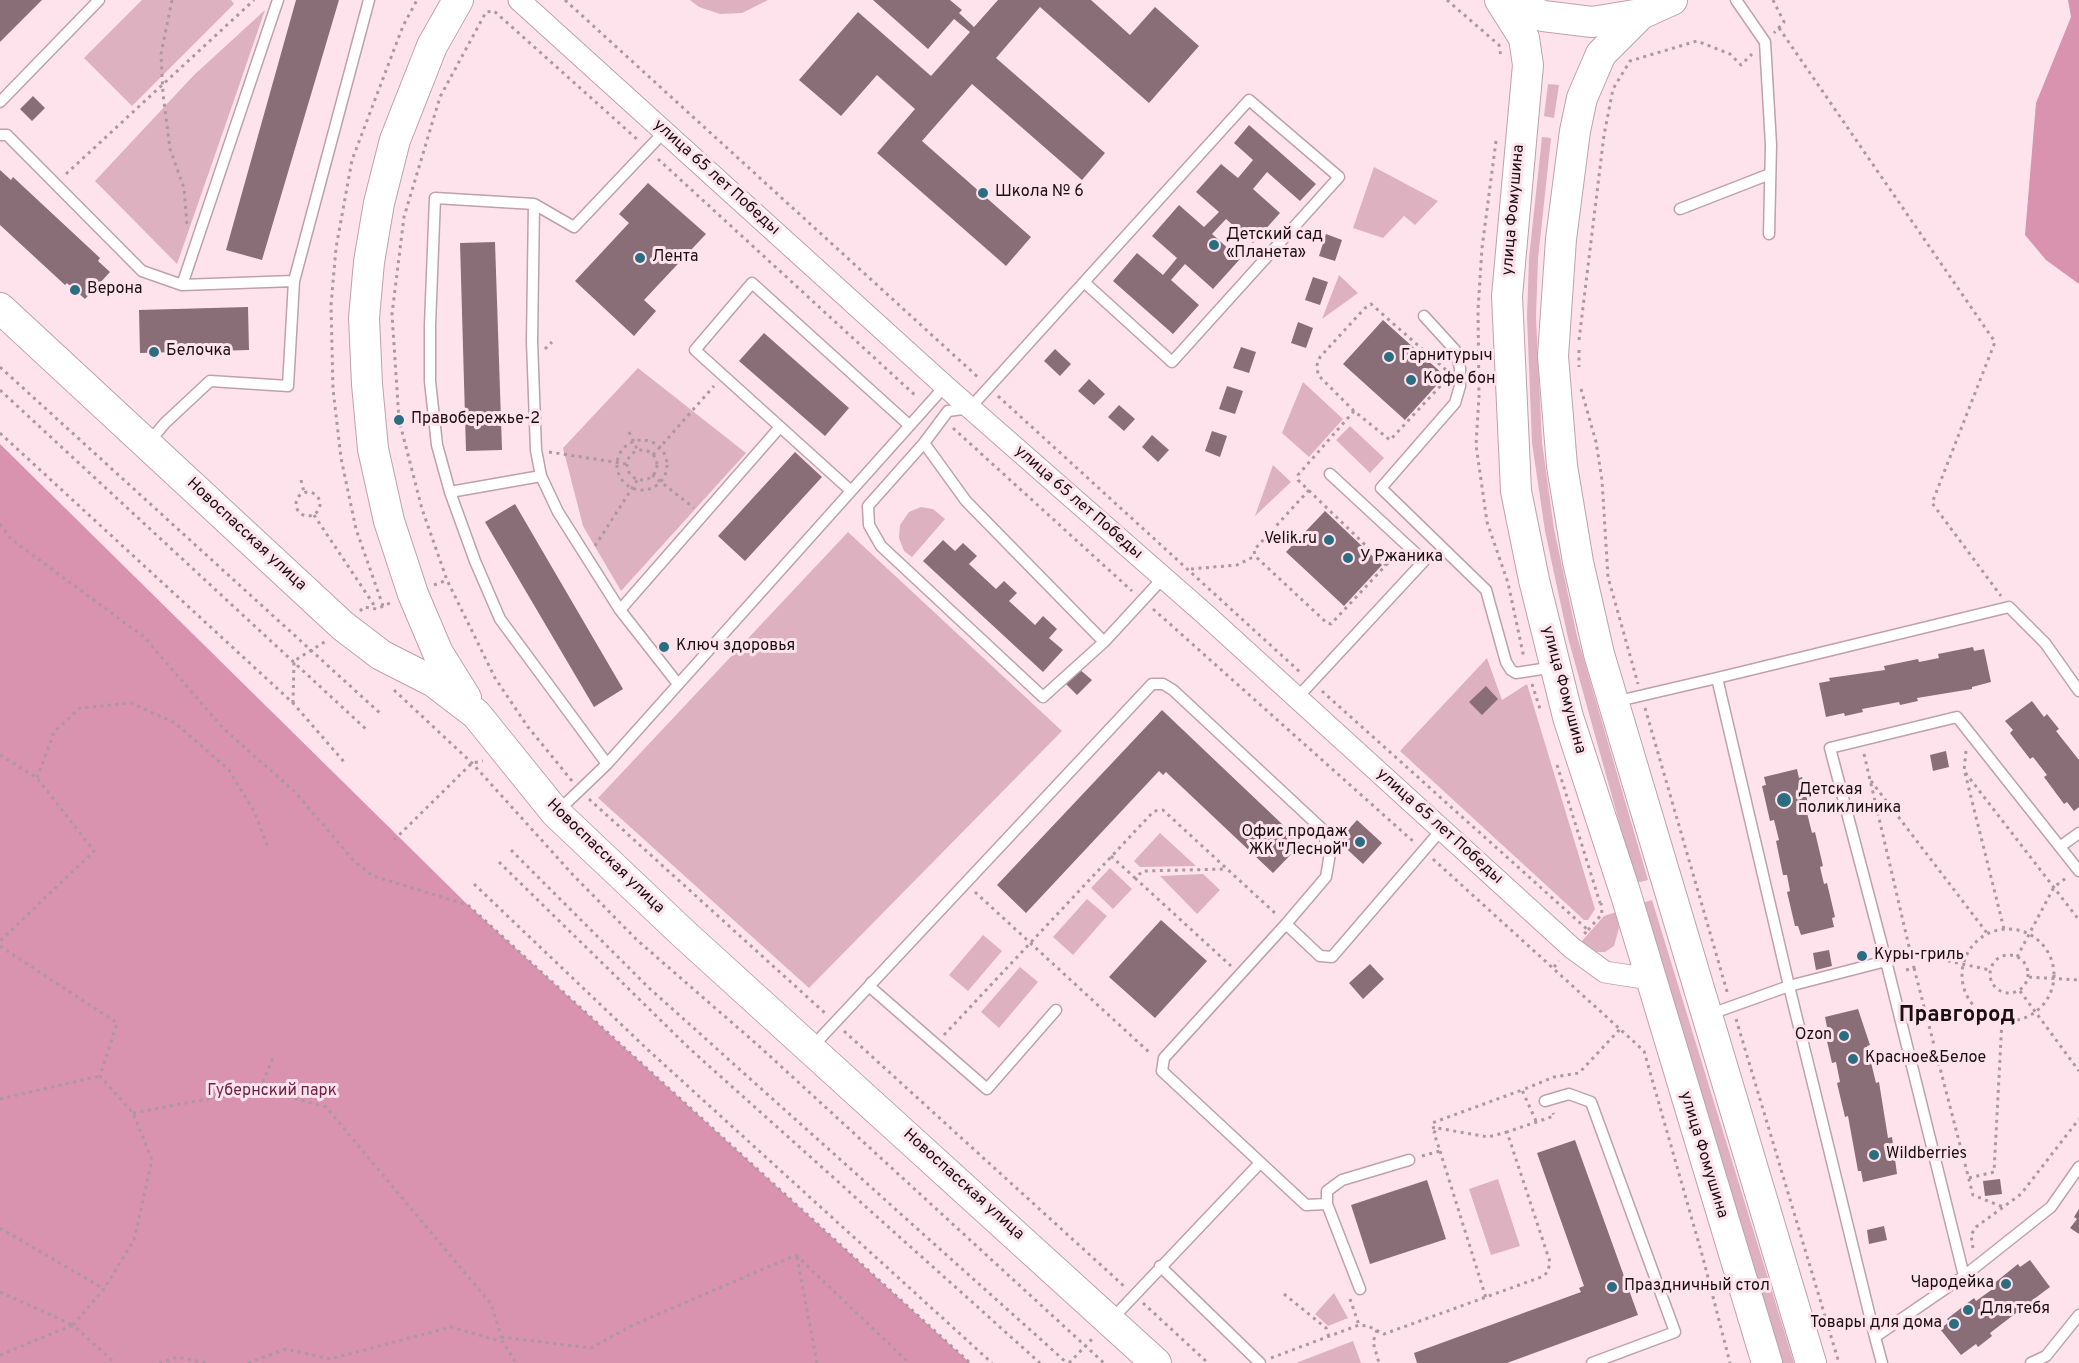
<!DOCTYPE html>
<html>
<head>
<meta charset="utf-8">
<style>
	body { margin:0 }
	canvas { display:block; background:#fee3ed }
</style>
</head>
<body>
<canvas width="2079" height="1363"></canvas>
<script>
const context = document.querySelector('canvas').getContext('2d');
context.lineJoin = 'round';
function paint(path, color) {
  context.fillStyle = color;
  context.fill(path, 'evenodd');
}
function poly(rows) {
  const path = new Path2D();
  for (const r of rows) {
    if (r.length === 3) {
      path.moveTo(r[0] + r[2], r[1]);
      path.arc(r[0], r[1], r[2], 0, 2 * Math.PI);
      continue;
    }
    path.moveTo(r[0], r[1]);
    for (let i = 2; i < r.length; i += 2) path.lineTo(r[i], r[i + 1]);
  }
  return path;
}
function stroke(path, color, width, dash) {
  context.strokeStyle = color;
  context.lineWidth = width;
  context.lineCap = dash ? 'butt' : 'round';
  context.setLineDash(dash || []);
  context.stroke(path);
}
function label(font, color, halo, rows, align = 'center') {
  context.font = font + ' Overpass,sans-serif';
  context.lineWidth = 6;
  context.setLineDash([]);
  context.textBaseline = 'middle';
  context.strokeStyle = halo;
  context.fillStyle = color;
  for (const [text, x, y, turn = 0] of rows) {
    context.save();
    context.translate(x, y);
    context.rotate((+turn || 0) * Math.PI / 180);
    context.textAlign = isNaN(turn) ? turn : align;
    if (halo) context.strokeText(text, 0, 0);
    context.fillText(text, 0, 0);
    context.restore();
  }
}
const green = poly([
	[142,0,231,0,234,4,132,106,84,58],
	[690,0,768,0,742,13,720,14,699,7],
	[265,10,232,106,177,264,95,181,194,75],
	[1548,84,1559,85,1554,118,1544,116],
	[1542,137,1551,138,1538,259,1536,317,1542,442,1554,529,1577,636,1648,880,1636,883,1568,638,1545,531,1532,443,1527,317,1529,258],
	[1374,167,1438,201,1415,225,1404,216,1383,238,1353,228],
	[1339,275,1358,293,1322,319],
	[638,368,746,453,621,591,583,526,563,448],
	[1303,382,1343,419,1309,457,1282,433],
	[1350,426,1384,458,1370,473,1336,440],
	[1273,465,1291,482,1255,516],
	[921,507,933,509,945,519,912,557,904,551,899,538,900,525,909,512],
	[848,532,1062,731,809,988,598,798],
	[1487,658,1502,700,1527,684,1595,909,1588,920,1584,920,1400,751],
	[1160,833,1196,866,1140,867,1134,861],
	[1110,868,1132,889,1113,909,1091,888],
	[1203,874,1220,890,1197,914,1160,876],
	[1087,899,1107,916,1073,955,1053,937],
	[1652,900,1794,1363,1782,1363,1642,903],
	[1616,912,1619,928,1614,946,1605,952,1597,952,1581,942,1604,916],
	[983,935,1002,951,968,991,949,975],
	[1020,967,1038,982,999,1028,981,1012],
	[1498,1179,1520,1246,1491,1255,1469,1189],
	[1334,1293,1348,1318,1328,1326,1315,1314],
	[1353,1341,1361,1363,1296,1363]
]);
const forest = poly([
	[2068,0,2079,0,2079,284,2046,260,2025,235,2036,103,2071,17],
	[0,444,468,905,970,1363,0,1363]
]);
const building = poly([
	[0,0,42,0,0,42],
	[296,0,339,0,262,260,226,250],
	[873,0,950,0,962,10,959,13,974,27,998,0,1091,0,1130,35,1155,7,1199,46,1149,103,1040,7,996,58,1105,153,1082,180,972,84,922,141,1031,237,1006,266,877,153,915,109,877,75,841,116,799,80,858,12,931,76,970,32,954,19,928,49],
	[33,96,45,108,32,121,20,109],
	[1249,125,1316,184,1300,201,1267,172,1253,189,1280,213,1253,243,1226,219,1212,234,1240,259,1213,289,1185,264,1171,280,1199,305,1173,334,1113,281,1137,253,1163,275,1177,258,1152,236,1179,205,1204,227,1219,212,1196,192,1221,164,1238,178,1253,160,1234,143],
	[0,170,11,180,13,177,100,258,98,261,110,272,85,299,67,283,65,285,0,225],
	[648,183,706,234,644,300,656,311,634,336,575,281,629,223,619,214],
	[1326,234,1342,240,1335,261,1319,256],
	[495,242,502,450,466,451,460,243],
	[1313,277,1328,282,1320,305,1305,300],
	[248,307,249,350,140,353,139,310],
	[1383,320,1445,376,1405,420,1343,364],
	[1298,322,1313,328,1306,348,1291,343],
	[764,333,849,408,825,436,739,361],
	[1241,347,1256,352,1249,373,1233,368],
	[1055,349,1071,364,1060,376,1044,361],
	[1089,379,1105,394,1094,405,1078,391],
	[1227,386,1243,391,1235,414,1219,409],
	[1119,405,1135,419,1124,431,1108,417],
	[1212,431,1227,436,1220,457,1205,451],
	[1152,435,1169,450,1158,462,1142,447],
	[795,452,822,477,745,561,718,536],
	[515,504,623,689,594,707,485,522],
	[1325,511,1382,565,1344,606,1286,552],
	[943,540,955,551,963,543,977,556,969,564,996,589,1004,581,1017,593,1009,601,1035,625,1043,616,1057,629,1049,638,1063,650,1043,672,923,561],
	[664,647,5],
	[1973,647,1974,651,1984,649,1991,682,1972,687,1972,689,1917,698,1918,701,1900,705,1899,702,1862,709,1863,712,1845,716,1844,713,1826,717,1819,683,1830,681,1829,678,1885,670,1884,666,1918,659,1919,662,1939,658,1938,654],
	[1079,669,1092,680,1077,695,1065,683],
	[1486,686,1498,699,1482,715,1469,702],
	[2032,701,2044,717,2047,714,2059,729,2056,731,2079,760,2079,807,2074,811,2067,802,2064,804,2044,777,2047,775,2033,757,2030,759,2010,733,2013,730,2005,721],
	[1162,710,1302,843,1273,873,1166,772,1163,775,1159,771,1026,913,997,885],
	[1946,751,1949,767,1933,771,1930,755],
	[1797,769,1799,778,1802,777,1810,812,1807,813,1812,833,1815,832,1823,866,1820,867,1824,884,1827,883,1835,917,1832,918,1834,927,1801,935,1798,926,1795,926,1787,892,1790,891,1787,875,1783,875,1776,841,1779,840,1774,820,1770,821,1762,786,1766,785,1764,777],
	[1357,820,1382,843,1363,864,1338,841],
	[1161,920,1207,961,1155,1018,1109,977],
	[1829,950,1832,966,1816,970,1813,953],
	[1370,964,1384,979,1363,999,1349,983],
	[1858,1009,1870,1045,1867,1046,1876,1083,1879,1082,1888,1138,1892,1137,1897,1174,1863,1182,1861,1171,1858,1171,1848,1116,1845,1117,1837,1083,1840,1082,1836,1062,1832,1063,1824,1028,1827,1027,1825,1017],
	[1575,1140,1638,1315,1507,1363,1417,1363,1414,1353,1581,1292,1579,1288,1584,1286,1537,1153],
	[2000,1179,2002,1194,1985,1196,1983,1181],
	[1427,1180,1446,1239,1370,1264,1351,1205],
	[2079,1209,2079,1234,2070,1228,2077,1219,2074,1217],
	[1884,1226,1887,1240,1869,1244,1867,1230],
	[2030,1260,2050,1287,2034,1299,2037,1302,2022,1313,2020,1310,1990,1333,1992,1336,1978,1347,1976,1344,1961,1355,1940,1329,1949,1322,1947,1319,1974,1298,1976,1301,1994,1288,1992,1285,2018,1264,2020,1267]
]);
const path = poly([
	[172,0,161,54,163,94,170,149,184,188,187,225],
	[565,0,980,379],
	[1447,0,1499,45,1501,57],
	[1773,0,1784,22,1774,33],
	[1779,28,1995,342,1932,503,2001,596],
	[1496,141,1482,248,1478,310,1479,396,1476,445,1487,522,1508,583,1524,658],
	[658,159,917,397],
	[66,174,254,0],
	[1579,340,1604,135,1613,89,1630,61,1697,41,1730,54,1741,65,1752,54],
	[545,349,552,342],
	[1579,350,1579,367],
	[0,367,382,715],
	[1581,389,1596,442,1602,480,1608,577,1638,684],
	[0,390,368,731],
	[998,396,1301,673],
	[1354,411,1318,375,1317,365,1320,357,1365,308,1371,304,1446,370],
	[953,428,1132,591],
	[629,432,638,451],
	[0,433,293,703,345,763],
	[642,465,25],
	[642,465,15],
	[549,452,627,464],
	[653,455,714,386],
	[652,475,694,508],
	[301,480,304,492],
	[1309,490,1254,550,1255,556,1327,623,1331,624,1386,565,1298,480,1298,475,1354,411,1390,440,1447,379],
	[308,504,12],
	[314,515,376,608],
	[0,524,11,539,144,637,223,728,295,792,354,861,373,876,468,905,970,1363],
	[595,546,638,479],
	[1386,565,1398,554],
	[1191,569,1237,565,1255,556],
	[434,585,447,580],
	[383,606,356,529,341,458,333,389,331,305,336,248,352,160,403,26,417,0],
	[1153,609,1414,842],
	[360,611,364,607,377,609,392,602],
	[1532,684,1540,709],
	[394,690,472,763,574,876,637,940,760,1047,1104,1363],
	[1322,691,1588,930,1584,934],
	[293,703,294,661,326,641],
	[1645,708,1728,995],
	[1966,751,1964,771,2079,920],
	[1864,754,1914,968,1902,971],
	[0,755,37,778,94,851,0,941],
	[1557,765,1600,903],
	[1965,773,2004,929],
	[37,778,54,732,80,708,131,703,175,723,229,770,255,813,268,848],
	[572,781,528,727,495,678,447,580,422,509,399,420,392,314,404,217,440,97,486,12,494,11,638,140],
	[1871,781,1987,933],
	[589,799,826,1014],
	[394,840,472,763,483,761],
	[511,850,649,988,1067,1363],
	[1111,856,1135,878,1143,871,1227,869],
	[1433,859,1644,1051,1703,1258,1730,1363],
	[499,862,689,1048,1040,1363],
	[1135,878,1231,966],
	[474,884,647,1049,992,1363],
	[975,892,1151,1054],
	[2008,975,46],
	[1588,930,1602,914,1601,903],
	[0,946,117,1023,100,1076,133,1113,152,1160,134,1240,104,1289,73,1325,115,1363],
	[1911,953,1990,970],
	[2009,974,19],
	[2017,957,2054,887,2066,878],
	[1554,967,1559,961],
	[1914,968,1973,1195,2003,1207],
	[2029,977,2079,980],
	[2020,991,2079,1071],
	[1736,1019,1839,1363],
	[844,1031,1125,1287],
	[944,1035,1154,811,1163,810,1276,914],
	[260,1089,273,1058],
	[0,1099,100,1076],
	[133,1113,260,1089,326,1107,491,1304,503,1342],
	[1536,1121,1522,1090,1554,1077,1579,1073,1620,1029],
	[1434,1129,1432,1123,1522,1090],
	[1440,1151,1486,1298],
	[1422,1156,1440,1151,1434,1133,1437,1128,1488,1137,1507,1132],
	[1969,1178,1994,1172,2002,1020],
	[0,1228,104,1289],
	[1973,1248,1971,1235,1976,1227,2021,1194,2079,1119],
	[796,1255,909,1363],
	[797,1257,817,1363],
	[0,1292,73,1325],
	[1284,1294,1326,1328,1329,1337],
	[1350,1299,1359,1325],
	[1143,1303,1208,1363],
	[1377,1330,1373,1342,1379,1363],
	[501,1337,591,1348,633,1325,796,1255],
	[0,1355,73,1325],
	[1271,1358,1359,1325,1368,1326,1384,1334,1544,1276,1548,1271,1550,1262,1507,1132,1554,1116,1553,1113],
	[159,1363,178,1357,206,1363],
	[248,1363,286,1349,330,1359,451,1327,503,1342,516,1363],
	[1069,1363,1093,1338]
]);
const lane = poly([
	[1736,0,1765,42,1771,145,1769,234],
	[0,102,99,0],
	[664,132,574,227,534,204,532,341,536,450,541,476,558,512,620,610,678,684],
	[0,135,7,135,142,271,182,285,294,281],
	[534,204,435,198,430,325,430,381,437,445,450,492,475,561,500,619,607,764],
	[1680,209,1770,174],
	[1084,282,1172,362,1339,177,1249,100,970,408,948,411,924,443,966,501,1104,642,1163,578],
	[182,285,278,0],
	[1424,316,1455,350,1460,368,1460,386,1455,403,1381,488,1486,590,1506,662,1511,670,1516,673,1555,667],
	[149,442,165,423,210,381,288,386,294,281,369,0],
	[924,443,868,506,869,525,881,546,1043,697,1104,642],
	[850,490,695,350,752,283,909,425],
	[450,492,541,476],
	[620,610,780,427],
	[1717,678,2009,607,2045,643,2079,691],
	[1296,699,1424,561,1330,474],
	[1614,702,1717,678,1789,986,1886,961],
	[558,811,607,764,945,386],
	[2061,846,2079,833],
	[2079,871,1957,717,1830,748,1886,961,1964,1276,2051,1207,2079,1167],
	[1286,924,1164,1058,1162,1071,1306,1205,1327,1204,1360,1289],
	[872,982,869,986,987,1089,1056,1010],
	[1708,1015,1789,986,1875,1337],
	[812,1047,1152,684,1163,684,1173,690,1321,828,1330,853,1326,877,1286,924,1320,956,1332,957,1442,829],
	[1545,1101,1569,1094,1591,1102,1675,1332,1592,1363],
	[1327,1204,1327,1191,1342,1180,1409,1160],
	[1160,1266,1260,1363],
	[1111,1320,1259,1164],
	[1882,1363,1875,1337,1964,1276],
	[2031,1363,2046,1356,2079,1315]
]);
const street = poly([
	[519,0,945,386,1206,615,1572,948,1605,972,1650,979]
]);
const secondary = poly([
	[458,0,432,46,395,140,379,203,369,262,364,318,367,384,373,449,389,521,413,594,438,653,466,698],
	[1500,0,1524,38,1528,65,1507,296,1516,491,1534,580,1568,717,1626,895,1767,1363],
	[1507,0,1543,16,1592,22,1641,14,1672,0],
	[1641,14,1601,54,1582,98,1575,131,1561,239,1553,356,1562,466,1578,562,1599,654,1811,1363],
	[0,308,343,626,381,655,434,682,476,714,556,813,685,935,1156,1363]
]);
const markers = [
	[983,193,6,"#2c6e81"],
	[1214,245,6,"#2c6e81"],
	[640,258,6,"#2c6e81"],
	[75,290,6,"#2c6e81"],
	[154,352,6,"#2c6e81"],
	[1389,357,6,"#2c6e81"],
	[1411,380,6,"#2c6e81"],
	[399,420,6,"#2c6e81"],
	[1329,540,6,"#2c6e81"],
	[1348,558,6,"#2c6e81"],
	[664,647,6,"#2c6e81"],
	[1784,800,8,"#2c6e81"],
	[1360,842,6,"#2c6e81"],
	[1862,956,6,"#2c6e81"],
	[1844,1036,6,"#2c6e81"],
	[1853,1059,6,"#2c6e81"],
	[1874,1155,6,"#2c6e81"],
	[2006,1284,6,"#2c6e81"],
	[1612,1287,6,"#2c6e81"],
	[1968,1310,6,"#2c6e81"],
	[1954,1324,6,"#2c6e81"]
];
const streetNames = [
	["улица 65 лет Победы",716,178,42],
	["улица Фомушина",1514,210,-85],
	["улица 65 лет Победы",1078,503,41],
	["Новоспасская улица",246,535,43],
	["улица Фомушина",1563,690,75],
	["улица 65 лет Победы",1439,827,42],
	["Новоспасская улица",605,857,44],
	["улица Фомушина",1703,1155,73],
	["Новоспасская улица",963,1185,42]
];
const poiNames = [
	["Школа № 6",995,193],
	["Детский сад",1226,236],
	["«Планета»",1226,254],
	["Лента",652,258],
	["Верона",87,290],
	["Белочка",166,352],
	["Гарнитурыч",1401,357],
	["Кофе бон",1423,380],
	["Правобережье-2",411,420],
	["Velik.ru",1317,540,"right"],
	["У Ржаника",1360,558],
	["Ключ здоровья",676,647],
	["Детская",1798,791],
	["поликлиника",1798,809],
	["Офис продаж",1348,833,"right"],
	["ЖК \"Лесной\"",1348,851,"right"],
	["Куры-гриль",1874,956],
	["Ozon",1832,1036,"right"],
	["Красное&Белое",1865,1059],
	["Wildberries",1886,1155],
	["Чародейка",1994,1284,"right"],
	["Праздничный стол",1624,1287],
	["Для тебя",1980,1310],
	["Товары для дома",1942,1324,"right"]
];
const parkNames = [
	["Губернский парк",272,1092]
];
const districtNames = [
	["Правгород",1957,1017]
];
paint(green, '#deb1c1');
paint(forest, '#d993ae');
paint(building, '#896d77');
stroke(lane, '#bfa0ab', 13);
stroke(street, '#bfa0ab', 23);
stroke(secondary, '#bfa0ab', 32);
stroke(path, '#ac989f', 3, [3, 4.5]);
stroke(lane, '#fff', 10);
stroke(street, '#fff', 21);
stroke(secondary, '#fff', 30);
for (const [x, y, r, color] of markers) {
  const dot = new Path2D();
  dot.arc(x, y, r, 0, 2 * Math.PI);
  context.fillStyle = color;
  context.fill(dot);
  stroke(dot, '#fee3ed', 2);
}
label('16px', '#190f13', '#fee3ed', streetNames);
label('16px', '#190f13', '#fee3ed', poiNames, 'left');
label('16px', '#6f1e45', '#fee3ed', parkNames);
label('bold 22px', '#190f13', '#fee3ed', districtNames);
</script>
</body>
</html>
